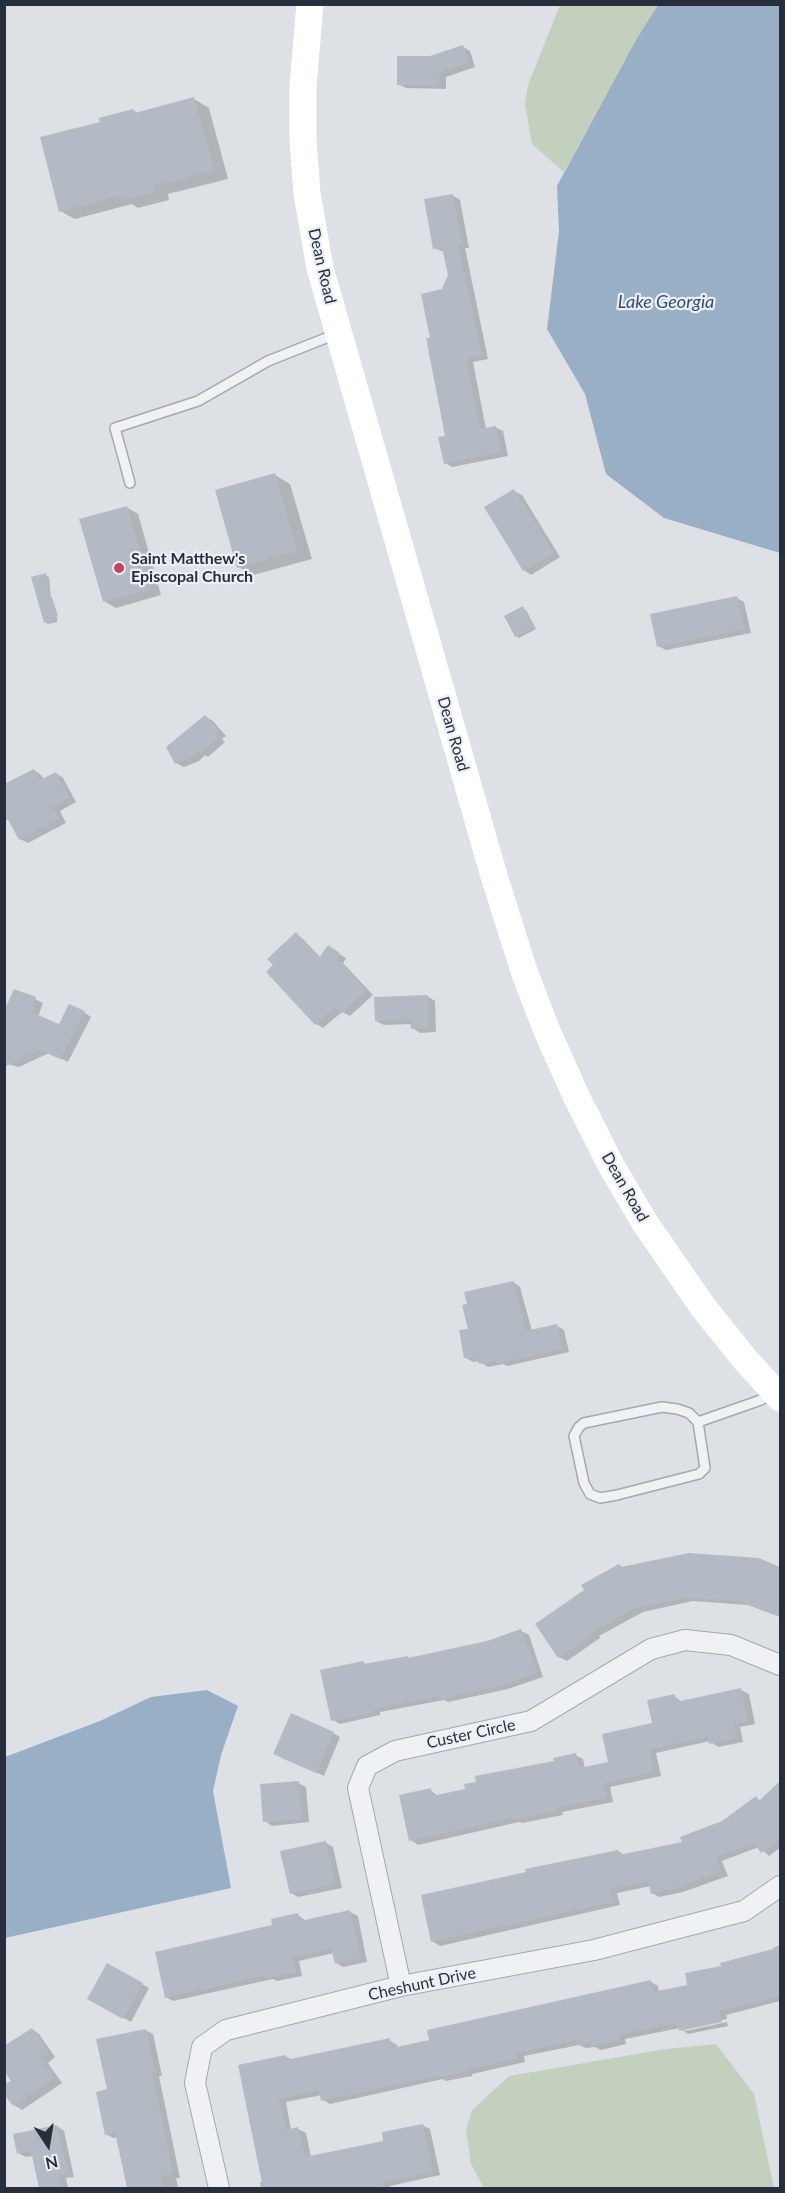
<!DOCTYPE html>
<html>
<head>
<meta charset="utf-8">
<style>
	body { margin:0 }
	#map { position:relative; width:785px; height:2193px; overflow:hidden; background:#dde1e6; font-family:Lato,sans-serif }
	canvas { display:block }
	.frame { position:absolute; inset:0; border:6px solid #272f3c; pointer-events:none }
	.north { position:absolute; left:18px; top:2115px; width:60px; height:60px; -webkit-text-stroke:4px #eceff4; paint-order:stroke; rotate:168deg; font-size:16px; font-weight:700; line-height:24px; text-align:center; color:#272f3c }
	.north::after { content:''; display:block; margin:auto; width:21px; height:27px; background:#272f3c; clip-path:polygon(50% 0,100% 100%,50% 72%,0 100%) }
</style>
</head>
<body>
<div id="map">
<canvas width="785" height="2193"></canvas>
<div class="frame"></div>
<div class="north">N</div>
</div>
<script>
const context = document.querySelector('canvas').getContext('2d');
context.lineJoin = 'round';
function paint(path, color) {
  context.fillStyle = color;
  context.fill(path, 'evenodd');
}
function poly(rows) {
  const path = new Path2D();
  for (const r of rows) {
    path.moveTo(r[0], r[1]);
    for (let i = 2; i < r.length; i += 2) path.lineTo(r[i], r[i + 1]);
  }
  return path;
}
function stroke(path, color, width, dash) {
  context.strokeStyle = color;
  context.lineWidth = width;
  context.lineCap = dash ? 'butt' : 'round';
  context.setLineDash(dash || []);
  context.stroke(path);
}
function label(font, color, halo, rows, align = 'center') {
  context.font = font + ' Lato,sans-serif';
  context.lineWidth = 4.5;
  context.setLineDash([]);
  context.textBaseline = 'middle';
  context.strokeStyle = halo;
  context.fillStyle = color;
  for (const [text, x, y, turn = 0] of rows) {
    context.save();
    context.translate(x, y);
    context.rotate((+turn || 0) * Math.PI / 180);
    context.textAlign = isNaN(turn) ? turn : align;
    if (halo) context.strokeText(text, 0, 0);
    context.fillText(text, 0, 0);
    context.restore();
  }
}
const green = poly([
	[560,5,658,5,637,38,564,172,532,144,525,104,528,85],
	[716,2044,754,2094,774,2188,484,2188,471,2164,466,2130,472,2110,509,2076,666,2049]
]);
const water = poly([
	[658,5,780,5,780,553,664,518,606,474,585,394,547,329,559,231,557,186,637,38],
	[207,1690,238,1706,221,1755,213,1791,231,1888,5,1938,5,1757,100,1721,151,1697]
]);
const shadow = poly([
	[463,47,470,51,475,67,446,77,446,89,406,88,398,84,430,58],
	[194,99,209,108,228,179,168,194,169,200,138,208,132,204,75,219,60,211,133,110,139,114],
	[452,195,460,200,469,248,465,248,488,359,473,362,486,429,495,427,503,431,508,456,452,467,445,463,447,437,432,339,443,291,449,275,444,252,434,248],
	[275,475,290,484,312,559,253,575,238,567],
	[514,491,522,495,560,557,531,575,524,570],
	[126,507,138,514,161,595,116,608,104,601],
	[45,575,49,577,51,598,57,618,57,622,48,624,45,622],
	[737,598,744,602,751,633,666,650,658,646],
	[523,608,526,610,536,629,519,638,516,636],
	[205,717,213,721,226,736,222,739,225,742,208,757,205,755,199,761,184,767,176,763],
	[34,770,41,775,44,779,56,773,63,778,76,802,60,811,66,823,28,843,20,839,12,822,4,818,4,801],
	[296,934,303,939,321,958,328,947,346,958,343,963,373,995,350,1016,342,1012,323,1028,316,1024,268,972],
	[427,996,435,1001,436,1032,420,1033,413,1028,412,1024,384,1025,376,1021],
	[35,999,43,1003,38,1017,59,1026,84,1012,91,1017,68,1062,49,1053,19,1067,4,1063],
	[513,1282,520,1287,532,1331,557,1326,564,1330,569,1352,507,1366,503,1364,488,1367,479,1361,473,1362,466,1358,469,1330],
	[758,1559,780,1568,780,1617,748,1605,693,1601,643,1612,599,1636,600,1638,567,1661,559,1657,619,1565,624,1568],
	[521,1631,529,1635,543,1677,508,1689,448,1702,444,1700,380,1712,380,1715,340,1724,333,1720,363,1662,367,1665,408,1657,410,1659,487,1642],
	[741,1690,749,1694,755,1724,740,1727,743,1742,718,1747,710,1741,656,1753,661,1776,610,1787,613,1802,562,1812,563,1815,522,1823,519,1822,418,1845,411,1840,430,1790,438,1796,466,1790,575,1755,583,1759,585,1769,609,1763,654,1724,674,1696,682,1702],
	[333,1733,340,1737,324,1776,282,1758],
	[298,1783,306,1787,309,1822,272,1826,265,1821],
	[780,1783,780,1848,769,1856,759,1847,722,1861,728,1876,683,1892,659,1897,652,1893,651,1886,617,1893,620,1905,440,1946,432,1941,618,1851,625,1856,684,1843,723,1822,756,1798,761,1801],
	[326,1843,333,1847,342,1888,298,1897,291,1893],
	[350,1912,358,1916,367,1962,343,1967,336,1963,334,1953,299,1961,302,1976,277,1981,273,1979,173,2001,166,1997,274,1926,298,1915,306,1921],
	[780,1945,780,2001,726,2015,727,2019,685,2028,685,2031,727,2022,728,2026,688,2034,680,2028,625,2039,626,2044,601,2050,595,2047,586,2048,579,2045,524,2056,525,2062,472,2074,472,2076,446,2081,443,2079,330,2104,323,2100,322,2095,286,2102,291,2130,298,2129,306,2133,311,2157,385,2142,422,2125,430,2129,440,2175,390,2186,390,2188,261,2188,260,2182,263,2182,285,2056,293,2060,390,2041,397,2045,398,2048,431,2041,651,1982,658,1986,659,1992,689,1986,723,1967,774,1950,773,1948],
	[107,1965,149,1988,131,2022,89,1998],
	[32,2029,39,2034,55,2057,48,2063,62,2083,22,2110,14,2105,4,2091,13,2081],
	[145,2030,153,2034,162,2076,159,2076,180,2178,176,2178,178,2188,128,2188,118,2137,113,2138,106,2134,109,2090],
	[57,2126,64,2131,74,2177,66,2178,68,2188,40,2188,33,2156,26,2157,18,2153]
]);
const building = poly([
	[463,45,469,63,439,73,439,85,397,85,397,56,430,56],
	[194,97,214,170,154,186,155,192,122,200,121,195,59,212,40,137,100,122,99,118,133,109,135,113],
	[453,194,462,244,458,245,482,355,466,359,480,429,496,426,501,452,444,464,438,437,445,436,426,338,430,338,421,294,442,289,448,275,442,248,433,249,424,199],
	[275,473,297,551,237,568,215,490],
	[514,489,554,553,523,571,484,507],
	[127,506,151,589,103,602,79,519],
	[46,573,50,598,52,597,58,616,54,617,54,620,44,623,31,577],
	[737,596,744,629,657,647,650,614],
	[523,606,534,627,515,637,504,616],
	[205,715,219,731,215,735,218,738,200,754,197,751,191,757,175,764,166,747],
	[34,769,40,780,56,772,69,798,53,807,59,819,19,840,4,812,4,784],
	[296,932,319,958,328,945,340,953,337,958,366,990,342,1013,335,1007,315,1025,266,972,273,965,267,959],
	[14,989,36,997,31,1012,59,1024,69,1004,85,1011,60,1059,40,1050,4,1067,4,1011],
	[428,995,429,1028,411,1029,410,1020,375,1021,374,997],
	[513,1281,526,1331,557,1324,563,1349,498,1363,495,1361,480,1364,473,1357,464,1358,459,1330,468,1329,462,1305,467,1304,464,1292],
	[689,1553,759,1558,780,1567,780,1617,740,1601,685,1598,635,1608,593,1632,594,1633,558,1658,535,1624,584,1590,581,1585,619,1564,621,1567],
	[521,1629,537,1673,500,1686,440,1699,439,1696,373,1709,374,1712,331,1721,320,1670,363,1661,364,1664,408,1656,408,1658,487,1641],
	[741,1688,748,1721,734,1724,737,1738,709,1744,708,1737,649,1749,654,1772,603,1783,606,1798,556,1808,556,1811,514,1820,513,1818,409,1841,399,1795,431,1788,432,1796,465,1789,464,1784,476,1782,475,1776,554,1761,553,1758,576,1753,579,1768,608,1762,602,1734,652,1723,647,1700,675,1694,676,1702],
	[291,1713,334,1732,316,1773,273,1754],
	[299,1781,302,1819,263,1822,260,1784],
	[780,1781,780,1839,761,1853,754,1843,716,1857,721,1872,675,1888,651,1894,648,1881,610,1889,613,1902,431,1942,421,1895,526,1872,525,1869,618,1850,619,1855,682,1842,680,1837,722,1821,756,1796,759,1801],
	[326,1841,335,1884,290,1894,280,1851],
	[350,1910,361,1958,335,1964,331,1949,292,1957,296,1972,268,1978,267,1975,165,1998,155,1952,272,1925,271,1919,298,1913,300,1921],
	[780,1947,780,1996,719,2011,722,2022,679,2031,677,2023,618,2035,619,2041,592,2046,591,2042,577,2045,576,2040,517,2053,518,2058,465,2070,465,2072,437,2078,437,2076,321,2101,319,2090,279,2099,286,2130,298,2127,305,2157,383,2141,382,2132,423,2124,433,2172,383,2182,384,2188,263,2188,238,2065,285,2055,286,2060,390,2038,392,2048,429,2040,427,2030,651,1980,653,1992,687,1985,685,1973,721,1966,720,1963],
	[107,1963,143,1983,123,2019,87,1999],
	[32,2028,49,2053,41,2058,55,2078,13,2106,4,2094,4,2085,11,2081,4,2071,4,2046],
	[146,2029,155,2072,152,2072,173,2174,160,2176,163,2188,127,2188,115,2132,105,2135,96,2092,107,2089,96,2039],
	[57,2125,68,2173,59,2175,62,2188,39,2188,31,2151,17,2154,13,2134]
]);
const service = poly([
	[130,483,115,428,198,401,268,361,336,334],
	[662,1407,677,1409,689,1413,698,1422,705,1468,699,1474,617,1495,600,1498,590,1494,584,1483,574,1436,579,1427,584,1423,662,1407],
	[698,1422,758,1401,772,1395]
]);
const minor = poly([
	[401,1986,358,1788,367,1766,395,1751,531,1721,651,1649,685,1640,731,1645,780,1665],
	[219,2188,195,2083,202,2047,226,2030,401,1986,594,1950,744,1911,780,1886]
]);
const secondary = poly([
	[310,4,303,86,303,139,307,194,320,268,494,876,525,974,547,1031,577,1098,612,1167,645,1223,703,1307,743,1357,780,1398]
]);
const markers = [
	[119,568,6,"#cb4259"]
];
const streetNames = [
	["Dean Road",322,266,77],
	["Dean Road",453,734,74],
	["Dean Road",625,1187,60],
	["Custer Circle",471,1734,-12],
	["Cheshunt Drive",422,1984,-12]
];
const poiNames = [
	["Saint Matthew's",131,559],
	["Episcopal Church",131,577]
];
const waterNames = [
	["Lake Georgia",666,302]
];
paint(green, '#c3d0be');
paint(water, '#98afc6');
paint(shadow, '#0003');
paint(building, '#b4bac3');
stroke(service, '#a3a8b0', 12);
stroke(minor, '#a3a8b0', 22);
stroke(service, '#eff1f5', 9);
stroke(minor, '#eff1f5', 20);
stroke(secondary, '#fff', 27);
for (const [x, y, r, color] of markers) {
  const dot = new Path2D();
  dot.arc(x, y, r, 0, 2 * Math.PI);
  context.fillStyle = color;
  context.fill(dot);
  stroke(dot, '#eceff4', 2);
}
label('16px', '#272f3c', '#eceff4', streetNames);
label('bold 16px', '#272f3c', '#eceff4', poiNames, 'left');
label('italic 18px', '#324e6f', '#eceff4', waterNames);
</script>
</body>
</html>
